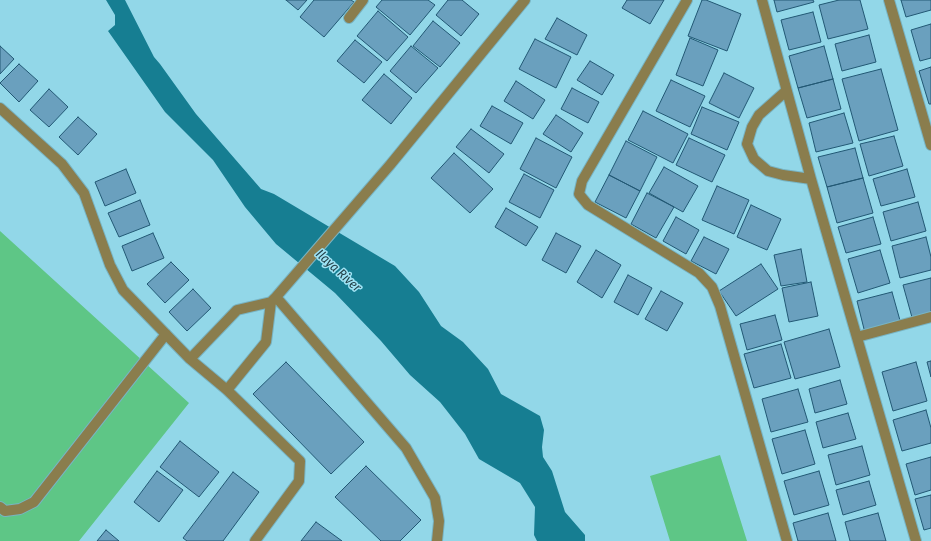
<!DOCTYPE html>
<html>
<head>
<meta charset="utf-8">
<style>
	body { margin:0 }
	canvas { display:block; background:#92d7e8 }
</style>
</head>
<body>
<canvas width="931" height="541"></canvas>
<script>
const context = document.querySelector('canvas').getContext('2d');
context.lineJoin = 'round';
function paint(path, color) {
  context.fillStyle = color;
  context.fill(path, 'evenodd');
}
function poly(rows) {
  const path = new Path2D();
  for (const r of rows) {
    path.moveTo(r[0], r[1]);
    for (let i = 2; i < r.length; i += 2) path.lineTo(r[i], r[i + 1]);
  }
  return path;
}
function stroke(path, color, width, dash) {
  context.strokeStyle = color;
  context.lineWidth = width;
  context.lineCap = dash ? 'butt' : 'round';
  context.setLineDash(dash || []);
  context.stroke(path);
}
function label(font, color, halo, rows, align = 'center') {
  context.font = font + ' "Fira Sans Condensed",sans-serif';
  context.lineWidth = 3;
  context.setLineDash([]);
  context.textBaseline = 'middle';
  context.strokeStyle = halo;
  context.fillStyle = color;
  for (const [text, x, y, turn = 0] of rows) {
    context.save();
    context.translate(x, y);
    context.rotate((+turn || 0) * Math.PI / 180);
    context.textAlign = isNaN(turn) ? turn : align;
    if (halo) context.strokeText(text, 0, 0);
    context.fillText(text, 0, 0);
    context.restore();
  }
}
const green = poly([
	[0,231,189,403,79,541,0,541],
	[720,455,747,541,670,541,650,476]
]);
const water = poly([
	[106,0,125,0,154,57,160,64,196,114,261,189,274,194,395,266,419,292,441,326,463,342,488,369,501,394,540,416,544,430,542,447,543,457,552,471,565,512,585,535,585,541,537,541,534,535,535,507,520,483,479,459,465,434,440,402,410,375,381,341,335,293,276,244,245,207,213,160,165,112,108,31,115,25,115,15]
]);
const building = poly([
	[286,0,307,0,298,10,286,0],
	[314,0,351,0,354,2,324,37,300,17,314,0],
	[382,0,428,0,435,5,410,35,376,7,382,0],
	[448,0,462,0,479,14,461,36,436,15,448,0],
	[627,0,664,0,650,24,622,8,627,0],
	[702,0,706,0,741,14,727,51,688,36,702,0],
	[774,0,813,0,814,2,777,12,774,0],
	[839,0,860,0,868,29,828,39,819,5,839,0],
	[901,0,931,0,931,10,906,17,901,0],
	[378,11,408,37,387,61,357,36,378,11],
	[813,12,821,42,789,50,781,20,813,12],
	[557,18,587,35,577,55,545,39,557,18],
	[433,21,460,43,440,67,413,46,433,21],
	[931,24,931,58,920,61,911,30,931,24],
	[869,35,876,62,842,71,835,44,869,35],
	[690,38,718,50,703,86,676,75,690,38],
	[535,39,571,57,556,88,519,69,535,39],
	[355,40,382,62,364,83,337,61,355,40],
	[0,46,14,59,0,74,0,46],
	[411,46,438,68,416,93,390,71,411,46],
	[824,46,833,79,798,88,789,56,824,46],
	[590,61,614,75,602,95,577,80,590,61],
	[19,64,38,81,19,102,0,83,19,64],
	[931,67,931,104,929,104,919,71,931,67],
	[881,69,898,130,859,141,842,79,881,69],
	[724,73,754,88,739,118,709,103,724,73],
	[384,74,412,98,391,124,362,100,384,74],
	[833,79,841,109,807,118,798,88,833,79],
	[671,80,705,96,690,127,656,111,671,80],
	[516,81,545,100,533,119,504,101,516,81],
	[572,88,599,102,588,123,561,109,572,88],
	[49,89,68,107,49,127,30,110,49,89],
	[492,106,523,123,511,144,480,126,492,106],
	[702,107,739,122,727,150,691,134,702,107],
	[643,111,688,134,673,163,628,140,643,111],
	[844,113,853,143,816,152,809,123,844,113],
	[556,115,583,133,571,152,543,134,556,115],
	[78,117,97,134,78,155,59,137,78,117],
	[471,129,504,154,489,173,456,147,471,129],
	[894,136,903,166,869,176,860,144,894,136],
	[536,138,572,157,556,188,520,169,536,138],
	[689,138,725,155,712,182,676,165,689,138],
	[626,141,657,157,640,191,609,175,626,141],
	[855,148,863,178,827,187,818,157,855,148],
	[454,153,493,189,470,213,431,178,454,153],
	[664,167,698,186,683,212,649,193,664,167],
	[126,169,136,193,105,206,95,182,126,169],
	[907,169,915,197,881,206,873,179,907,169],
	[524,174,554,190,540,218,509,202,524,174],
	[609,175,640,191,626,218,595,202,609,175],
	[863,178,873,213,837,223,827,187,863,178],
	[717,186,749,200,734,234,702,220,717,186],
	[647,193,674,207,656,238,631,224,647,193],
	[140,200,150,225,119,237,108,213,140,200],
	[918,202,926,231,891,241,883,212,918,202],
	[751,205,781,219,767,250,737,237,751,205],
	[506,208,538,227,526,246,495,227,506,208],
	[676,217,699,230,686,254,663,241,676,217],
	[873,217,881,244,846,253,838,227,873,217],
	[153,233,164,258,132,271,122,246,153,233],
	[556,233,581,246,566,273,542,260,556,233],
	[704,237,729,249,716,274,691,261,704,237],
	[926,237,931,257,931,270,900,278,892,246,926,237],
	[801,249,807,282,781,286,774,255,801,249],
	[596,250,621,265,602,298,577,282,596,250],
	[880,250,890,283,858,293,848,259,880,250],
	[171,262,189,280,165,303,147,284,171,262],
	[761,264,778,289,736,316,719,291,761,264],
	[628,275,652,288,638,315,614,302,628,275],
	[931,278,931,316,913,321,903,285,931,278],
	[811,282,818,316,789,322,782,288,811,282],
	[193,289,211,308,187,331,169,312,193,289],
	[661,291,683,303,667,331,645,319,661,291],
	[892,292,901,324,865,333,857,301,892,292],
	[775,315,782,340,747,350,740,324,775,315],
	[829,329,840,367,795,379,784,342,829,329],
	[781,344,791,378,754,388,744,354,781,344],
	[931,361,931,377,927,362,931,361],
	[286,362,364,442,331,474,253,394,286,362],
	[916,362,927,401,893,411,882,372,916,362],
	[840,380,847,404,815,413,809,389,840,380],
	[798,389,808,422,771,432,762,399,798,389],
	[926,410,931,428,931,443,902,451,893,420,926,410],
	[848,413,856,439,823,448,816,422,848,413],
	[805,430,815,464,782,474,772,439,805,430],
	[180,441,219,472,199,497,160,467,180,441],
	[862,446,870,475,836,485,828,455,862,446],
	[931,457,931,490,915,495,906,464,931,457],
	[366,466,421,520,400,541,381,541,335,497,366,466],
	[157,471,183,490,159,522,134,502,157,471],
	[819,471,829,505,794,515,784,481,819,471],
	[233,472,259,492,223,541,187,541,183,538,233,472],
	[869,481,876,505,843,515,836,490,869,481],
	[931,495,931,528,924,530,915,499,931,495],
	[828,513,836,541,798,541,793,523,828,513],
	[878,513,886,541,850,541,845,522,878,513],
	[316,522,342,541,301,541,316,522],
	[106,530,119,541,97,541,106,530]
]);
const minor = poly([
	[687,0,582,181,579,194,588,205,699,273,712,287,720,306,787,541],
	[762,0,811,179,916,541],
	[889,0,931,145],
	[349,18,363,0],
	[786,91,759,115,752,127,747,144,754,159,768,171,783,175,811,179],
	[0,108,62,164,84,193,110,265,123,290,190,359,227,390,300,461,299,481,255,541],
	[276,297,406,448,435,498,439,521,437,541],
	[857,337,931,317],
	[190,359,237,310,271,302,276,297,390,165,525,0],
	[227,390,266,342,271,302],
	[0,507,5,511,20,509,34,502,166,334]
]);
const waterNames = [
	["Ilaya River",338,271,42]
];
paint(green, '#5ec686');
paint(water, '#167e92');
paint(building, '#6aa0be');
stroke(building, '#225874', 1);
stroke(minor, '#78b4c3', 12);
stroke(minor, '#8a7d4d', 10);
label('italic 13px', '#223f46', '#9fe4f5', waterNames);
</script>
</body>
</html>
